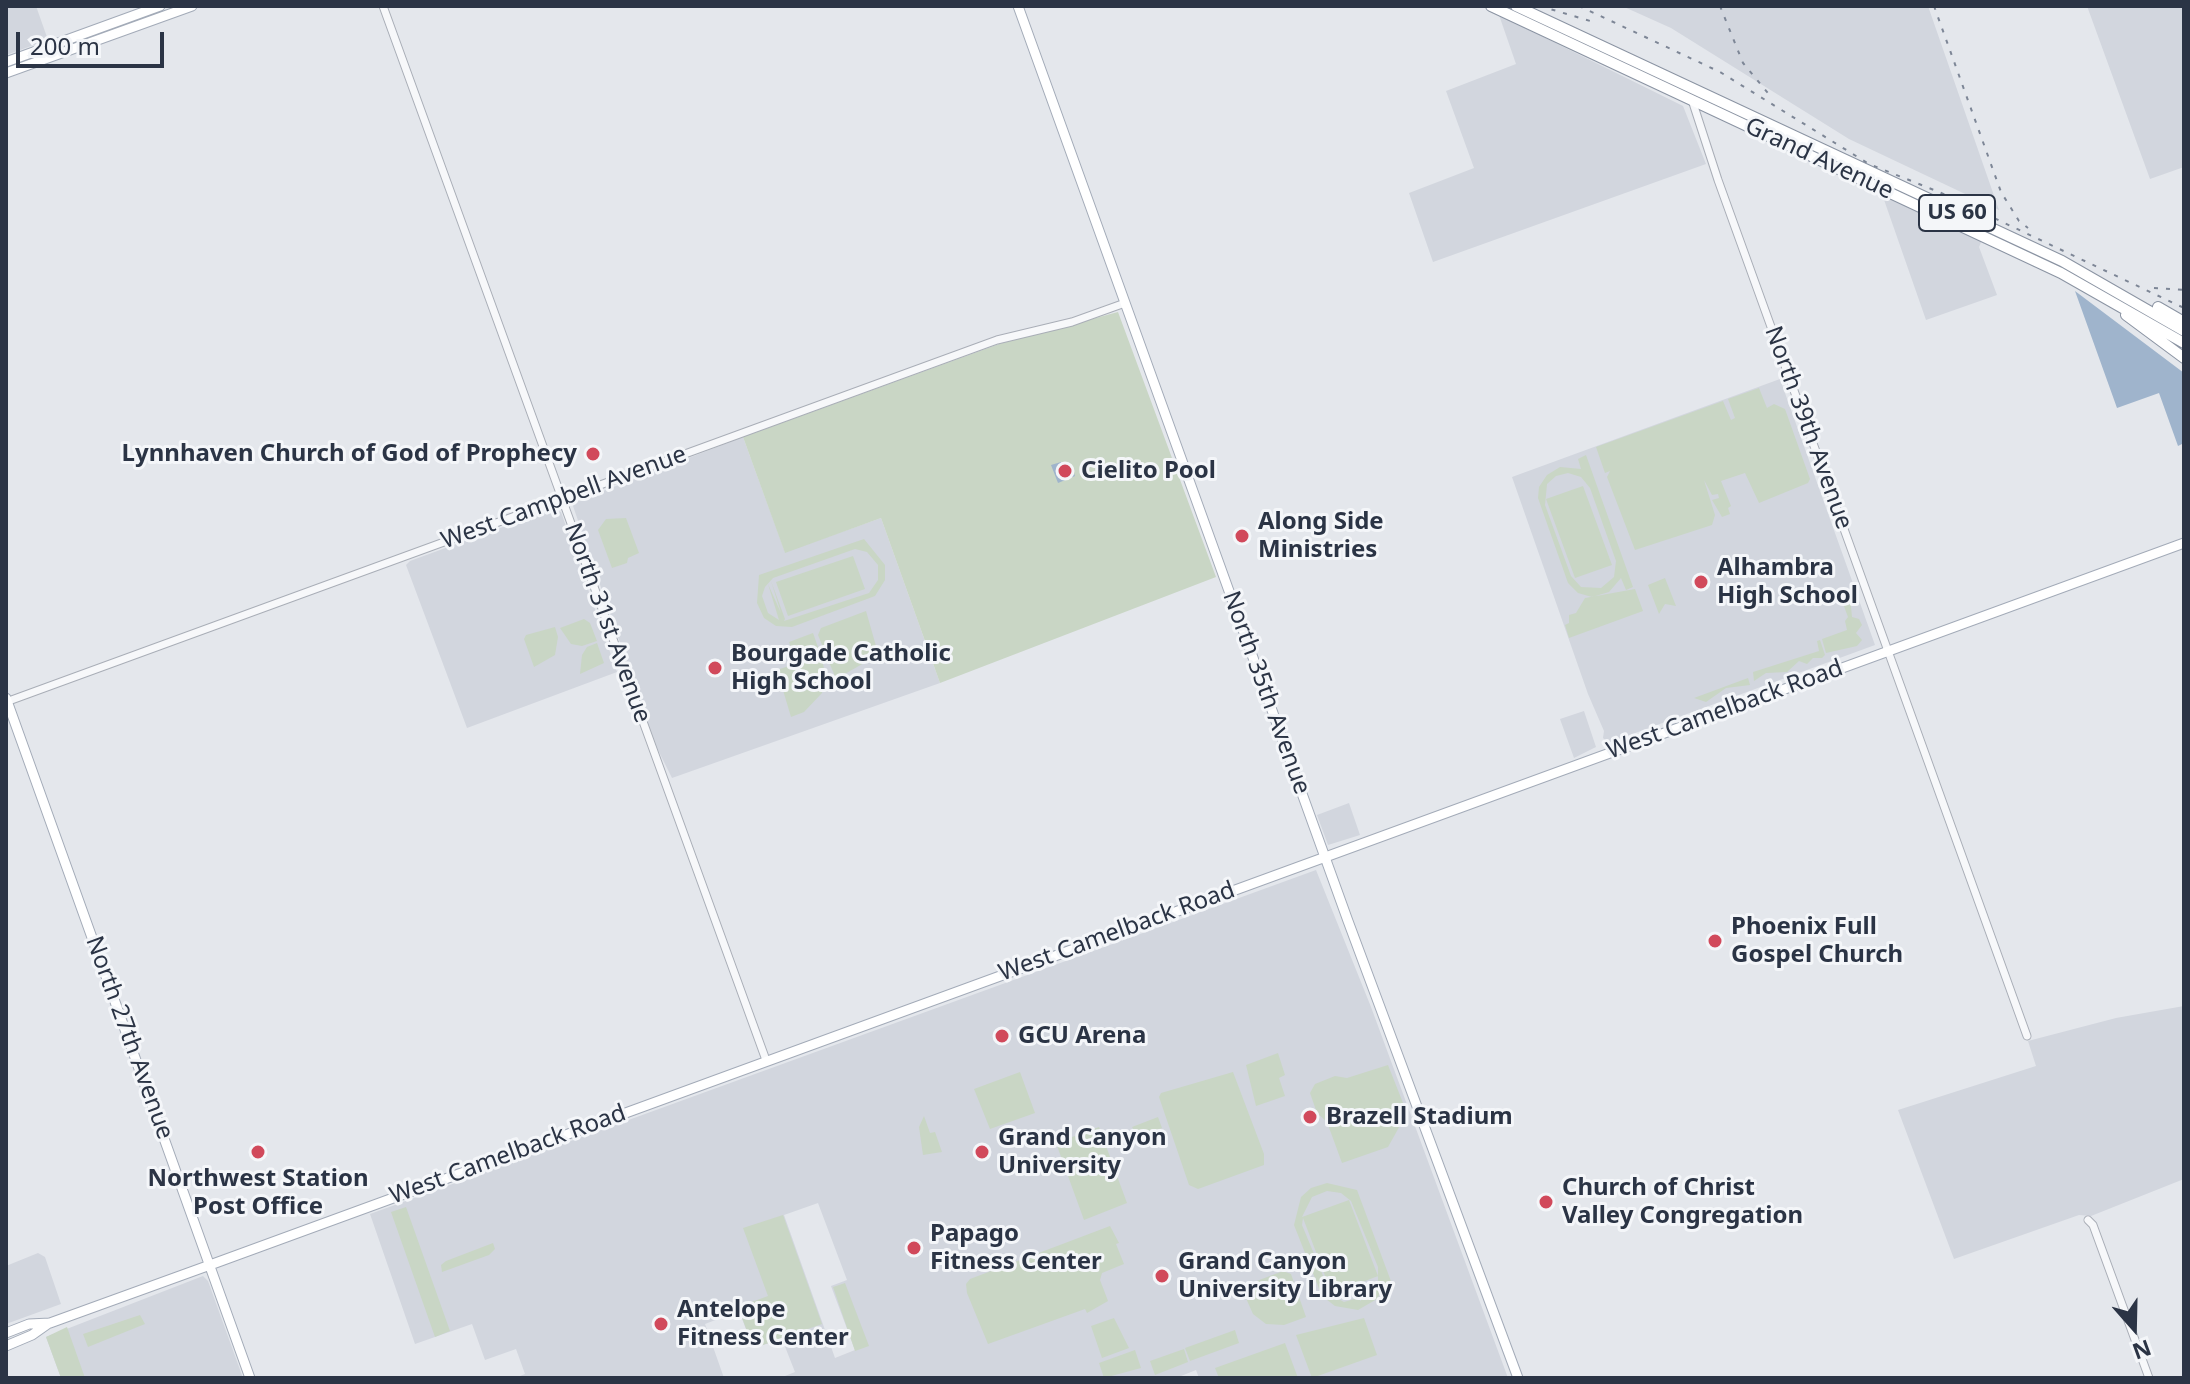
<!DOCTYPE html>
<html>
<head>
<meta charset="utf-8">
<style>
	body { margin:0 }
	#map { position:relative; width:2190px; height:1384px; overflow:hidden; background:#e4e7ec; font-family:"Noto Sans",sans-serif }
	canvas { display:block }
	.frame { position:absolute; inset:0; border:8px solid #2b3445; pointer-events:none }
	.north { position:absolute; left:2094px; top:1288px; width:80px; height:80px; -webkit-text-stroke:6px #f4f6f9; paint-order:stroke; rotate:160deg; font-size:22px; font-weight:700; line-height:32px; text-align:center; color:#2b3445 }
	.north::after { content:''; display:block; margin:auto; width:28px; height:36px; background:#2b3445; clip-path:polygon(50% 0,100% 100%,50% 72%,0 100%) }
	.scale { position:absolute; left:16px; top:32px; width:148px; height:36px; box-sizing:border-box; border:4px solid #2b3445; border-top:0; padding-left:10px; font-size:24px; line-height:28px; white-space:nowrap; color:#2b3445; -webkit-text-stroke:6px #f4f6f9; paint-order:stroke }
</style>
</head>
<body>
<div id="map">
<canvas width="2190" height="1384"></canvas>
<div class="frame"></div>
<div class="north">N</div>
<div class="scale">200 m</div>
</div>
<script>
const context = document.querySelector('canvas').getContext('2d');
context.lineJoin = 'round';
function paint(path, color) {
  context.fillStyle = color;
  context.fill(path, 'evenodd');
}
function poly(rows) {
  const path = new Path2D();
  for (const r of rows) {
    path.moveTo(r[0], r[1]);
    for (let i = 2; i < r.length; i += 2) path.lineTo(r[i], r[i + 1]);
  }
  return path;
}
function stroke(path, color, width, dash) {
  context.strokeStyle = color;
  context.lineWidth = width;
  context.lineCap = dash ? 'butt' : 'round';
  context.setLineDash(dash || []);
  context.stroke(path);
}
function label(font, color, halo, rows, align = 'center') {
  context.font = font + ' "Noto Sans",sans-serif';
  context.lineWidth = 6;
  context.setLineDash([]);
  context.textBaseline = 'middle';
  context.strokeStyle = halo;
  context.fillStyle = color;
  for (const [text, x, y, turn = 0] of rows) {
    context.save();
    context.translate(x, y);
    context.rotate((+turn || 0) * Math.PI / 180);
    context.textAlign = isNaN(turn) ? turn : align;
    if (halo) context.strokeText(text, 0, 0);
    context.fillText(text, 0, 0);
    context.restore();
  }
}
const built = poly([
	[6,6,36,6,48,40,6,55],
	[1622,6,1928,6,1999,210,1849,139,1671,28],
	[2087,6,2184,6,2184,167,2150,179],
	[1499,15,1683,106,1706,164,1433,262,1409,193,1474,168,1446,91,1516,64],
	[1882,194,1982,240,1979,247,1997,295,1926,320],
	[1780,379,1875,645,1608,743,1603,738,1604,731,1588,694,1512,477],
	[743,437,785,552,881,518,940,683,672,778,654,742,572,503],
	[552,509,561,512,617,672,467,728,406,565,410,561],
	[1584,711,1596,747,1574,758,1560,719],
	[1349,803,1360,835,1328,845,1317,815],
	[1316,870,1371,1007,1508,1378,1199,1378,1196,1370,1176,1378,780,1378,795,1372,782,1339,760,1346,751,1342,739,1311,705,1324,724,1378,515,1378,525,1374,516,1349,485,1360,472,1324,415,1344,370,1214],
	[818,1203,847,1280,831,1286,855,1350,835,1358,784,1215],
	[2184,1006,2184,1179,2091,1216,2079,1215,1954,1259,1898,1110,2036,1066,2028,1041,2116,1018],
	[38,1253,45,1257,61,1304,6,1324,6,1266],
	[203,1276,208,1281,243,1378,61,1378,46,1337]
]);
const green = poly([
	[1118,312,1216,577,940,683,881,518,785,553,743,437,999,344],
	[1759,388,1767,408,1774,404,1785,409,1810,479,1808,483,1759,503,1745,473,1721,481,1731,506,1728,508,1730,514,1722,517,1712,500,1719,498,1718,494,1712,495,1704,480,1715,515,1712,525,1635,550,1607,477,1610,471,1605,473,1596,447,1723,401,1731,420,1735,418,1728,399],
	[1586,455,1633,587,1626,590,1621,578,1609,592,1592,597,1578,593,1568,583,1538,498,1539,487,1547,475,1560,467,1581,469,1578,459],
	[1568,473,1581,477,1590,488,1616,561,1614,577,1601,588,1581,587,1571,576,1545,505,1547,484,1556,476],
	[1583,486,1612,565,1575,578,1546,499],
	[626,518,639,553,628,558,627,563,612,568,598,530,606,519],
	[864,539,885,565,885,580,875,596,792,627,776,626,764,618,757,603,759,575],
	[855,549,867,552,878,565,878,580,869,593,784,621,785,619,771,581,781,613,768,584,779,620,768,613,762,596,765,587,773,578],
	[853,556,865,589,788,616,776,582],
	[1665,578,1676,606,1665,604,1659,614,1648,585],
	[1635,589,1643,611,1569,638,1565,625,1569,623,1569,615,1576,613,1585,598],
	[1839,593,1850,597,1852,617,1859,619,1862,625,1856,633,1862,640,1857,646,1826,653,1822,639,1847,630,1845,621,1848,617],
	[866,611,876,646,871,659,836,679,818,635,821,628],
	[584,619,590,623,597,641,582,646,571,644,560,628],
	[555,627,558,637,555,655,534,667,524,639,526,635],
	[813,633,819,650,795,658,789,642],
	[1820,640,1825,655,1822,658,1813,658,1807,664,1799,661,1787,672,1766,673,1754,681,1753,672,1819,651,1817,641],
	[597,643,604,663,580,674,582,655,587,647],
	[821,655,826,677,822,693,804,712,791,717,777,670],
	[1748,678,1750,685,1726,688,1706,702,1694,698],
	[1278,1053,1285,1075,1279,1078,1285,1096,1256,1106,1246,1065],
	[1388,1065,1407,1113,1388,1147,1342,1163,1327,1122,1317,1113,1310,1093,1315,1084,1335,1076,1347,1078],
	[1020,1072,1035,1113,990,1129,974,1089],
	[1233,1072,1264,1154,1264,1165,1198,1189,1189,1185,1159,1097,1161,1093],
	[924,1116,930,1133,935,1132,942,1152,923,1155,919,1127],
	[1158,1117,1162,1128,1130,1140,1128,1133,1134,1130,1132,1127],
	[1099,1127,1127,1203,1084,1220,1056,1143],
	[1327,1183,1357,1190,1392,1284,1384,1286,1377,1299,1358,1310,1335,1306,1322,1296,1294,1225,1301,1197,1311,1188],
	[1327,1191,1341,1193,1351,1201,1378,1267,1378,1283,1375,1290,1361,1297,1361,1301,1358,1298,1344,1302,1331,1295,1302,1225,1303,1218,1332,1294,1378,1276,1349,1200,1302,1217,1312,1197],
	[406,1207,450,1331,435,1337,391,1212],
	[783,1215,822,1324,760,1346,751,1342,738,1307,768,1296,743,1228],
	[1110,1226,1119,1243,1116,1244,1124,1264,1102,1273,1100,1280,1108,1301,1087,1313,1085,1309,988,1344,967,1293,966,1284,970,1279],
	[493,1243,495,1249,489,1255,442,1272,441,1265,446,1261],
	[1283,1271,1291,1274,1306,1317,1284,1325,1266,1324,1253,1314,1241,1287],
	[845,1283,869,1346,855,1351,833,1287],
	[140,1315,145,1324,88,1347,83,1334],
	[1114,1318,1129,1348,1102,1358,1091,1326],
	[1364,1318,1377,1355,1312,1378,1296,1335],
	[67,1327,85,1378,61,1378,46,1337],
	[1235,1330,1239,1343,1190,1361,1185,1348],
	[1285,1343,1298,1378,1219,1378,1215,1368],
	[1184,1349,1188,1362,1155,1375,1150,1361],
	[1135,1350,1141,1368,1104,1378,1099,1363]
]);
const water = poly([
	[2075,291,2184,373,2184,443,2178,446,2159,393,2117,408],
	[1061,462,1064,471,1072,468,1075,476,1058,483,1051,465]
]);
const minor = poly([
	[383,6,766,1060],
	[1692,100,1718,180,2027,1036],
	[6,702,997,340,1072,322,1125,303],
	[2088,1220,2093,1225,2149,1378]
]);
const major = poly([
	[1018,6,1348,921,1518,1378],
	[6,62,160,6],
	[6,73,192,6],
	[6,698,250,1378],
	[6,1333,29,1324,50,1323,210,1265,2184,543],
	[6,1346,32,1335,49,1323]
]);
const highway = poly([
	[1491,6,2061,273,2184,343],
	[1516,6,2062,261,2184,331],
	[2158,307,2184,322],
	[2126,315,2184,358]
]);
const rail = poly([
	[1540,6,1597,23],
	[1579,6,1720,72,1869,164,1939,192,2184,308],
	[1720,6,1743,63,1772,98],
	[1934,6,2001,192,2019,221,2028,228],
	[2154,288,2184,290]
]);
const markers = [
	[593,454,8,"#d1495b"],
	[1065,471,8,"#d1495b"],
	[1242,536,8,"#d1495b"],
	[1701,582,8,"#d1495b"],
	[715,668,8,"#d1495b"],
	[1715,941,8,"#d1495b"],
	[1002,1036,8,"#d1495b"],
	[1310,1117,8,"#d1495b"],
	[258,1152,8,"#d1495b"],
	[982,1152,8,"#d1495b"],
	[1546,1202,8,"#d1495b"],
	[914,1248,8,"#d1495b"],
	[1162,1276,8,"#d1495b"],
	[661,1324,8,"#d1495b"]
];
const shields = [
	[1957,213,76]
];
const shieldNames = [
	["US 60",1957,213]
];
const streetNames = [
	["Grand Avenue",1819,159,25],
	["North 39th Avenue",1808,428,70],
	["West Campbell Avenue",564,498,-20],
	["North 31st Avenue",607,623,70],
	["North 35th Avenue",1266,693,70],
	["West Camelback Road",1725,710,-20],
	["West Camelback Road",1117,932,-20],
	["North 27th Avenue",129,1038,70],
	["West Camelback Road",508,1155,-20]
];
const poiNames = [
	["Lynnhaven Church of God of Prophecy",577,454,"right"],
	["Cielito Pool",1081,471],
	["Along Side",1258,522],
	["Ministries",1258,550],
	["Alhambra",1717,568],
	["High School",1717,596],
	["Bourgade Catholic",731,654],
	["High School",731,682],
	["Phoenix Full",1731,927],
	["Gospel Church",1731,955],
	["GCU Arena",1018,1036],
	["Brazell Stadium",1326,1117],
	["Grand Canyon",998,1138],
	["University",998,1166],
	["Northwest Station",258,1179,"center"],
	["Post Office",258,1207,"center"],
	["Church of Christ",1562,1188],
	["Valley Congregation",1562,1216],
	["Papago",930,1234],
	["Fitness Center",930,1262],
	["Grand Canyon",1178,1262],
	["University Library",1178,1290],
	["Antelope",677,1310],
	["Fitness Center",677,1338]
];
paint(built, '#d2d6de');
paint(green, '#c9d6c5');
paint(water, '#9fb4cc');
stroke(minor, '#a9aeb7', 9);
stroke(major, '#a3abb8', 11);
stroke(highway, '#8b94a3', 12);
stroke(minor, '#f7f8fa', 7);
stroke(major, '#fff', 9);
stroke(highway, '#fff', 10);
stroke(rail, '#7d8696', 2, [4, 8]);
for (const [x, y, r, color] of markers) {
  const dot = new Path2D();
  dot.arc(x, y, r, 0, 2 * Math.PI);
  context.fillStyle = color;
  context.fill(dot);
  stroke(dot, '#f4f6f9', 3);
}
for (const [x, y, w] of shields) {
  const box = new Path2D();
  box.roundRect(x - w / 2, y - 18, w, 36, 6);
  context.fillStyle = '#f4f6f9';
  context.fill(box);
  stroke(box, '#2b3445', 2);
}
label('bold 22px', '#2b3445', null, shieldNames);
label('24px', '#2b3445', '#f4f6f9', streetNames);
label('bold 24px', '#2b3445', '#f4f6f9', poiNames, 'left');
</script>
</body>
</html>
